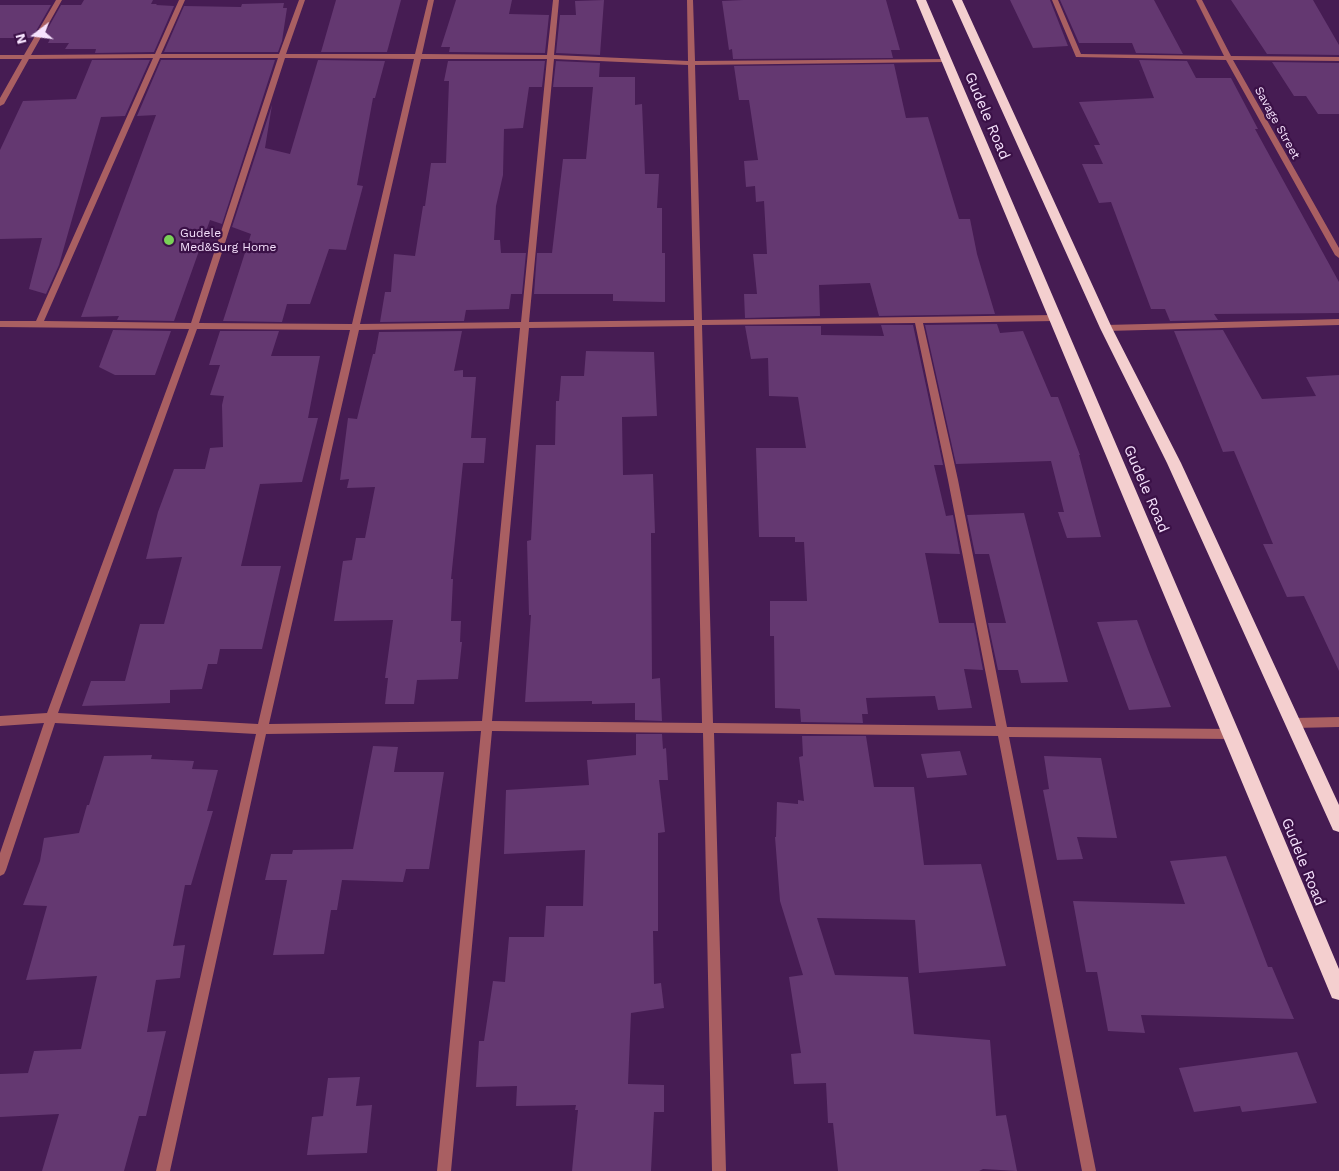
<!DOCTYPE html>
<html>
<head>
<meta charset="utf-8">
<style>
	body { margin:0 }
	#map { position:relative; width:1339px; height:1171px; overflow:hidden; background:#461c53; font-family:"Work Sans",sans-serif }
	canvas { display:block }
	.north { position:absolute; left:10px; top:10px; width:50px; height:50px; -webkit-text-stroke:4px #3b1147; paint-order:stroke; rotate:255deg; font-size:14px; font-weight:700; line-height:20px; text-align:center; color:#f6e2fd }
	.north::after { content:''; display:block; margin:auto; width:18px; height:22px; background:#f6e2fd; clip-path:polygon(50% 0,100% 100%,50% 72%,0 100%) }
</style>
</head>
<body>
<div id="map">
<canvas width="1339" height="1171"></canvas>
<div class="north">N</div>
</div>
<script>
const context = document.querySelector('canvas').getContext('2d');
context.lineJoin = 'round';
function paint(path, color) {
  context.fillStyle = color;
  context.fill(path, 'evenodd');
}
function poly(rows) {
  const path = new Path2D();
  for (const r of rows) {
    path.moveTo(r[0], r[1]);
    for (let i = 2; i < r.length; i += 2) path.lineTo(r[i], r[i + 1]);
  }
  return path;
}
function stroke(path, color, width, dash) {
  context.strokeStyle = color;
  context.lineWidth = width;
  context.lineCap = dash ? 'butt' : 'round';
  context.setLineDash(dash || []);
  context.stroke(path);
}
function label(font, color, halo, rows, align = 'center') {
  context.font = font + ' "Work Sans",sans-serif';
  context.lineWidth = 4.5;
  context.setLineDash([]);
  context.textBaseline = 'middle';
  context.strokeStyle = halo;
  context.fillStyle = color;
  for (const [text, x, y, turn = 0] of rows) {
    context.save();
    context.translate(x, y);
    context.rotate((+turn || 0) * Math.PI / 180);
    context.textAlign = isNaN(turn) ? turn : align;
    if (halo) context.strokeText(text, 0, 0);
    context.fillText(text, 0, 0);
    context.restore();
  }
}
const building = poly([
	[84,0,153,0,151,4,157,4,156,5,174,6,154,52,95,53,96,49,65,49,69,43,48,43,51,37,43,37,61,5,81,5],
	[336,0,401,0,387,52,321,52],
	[456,0,512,0,509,14,549,15,545,53,449,52,450,47,441,47],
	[604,0,600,55,556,53,560,15,576,15,575,1],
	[743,0,886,0,900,50,891,50,893,58,733,59,732,49,729,50,722,1],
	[1010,0,1050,0,1068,46,1033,48],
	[1060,0,1154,0,1183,54,1136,53,1132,43,1079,43],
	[1231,0,1313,0,1339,45,1339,55,1267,54],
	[284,3,283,8,287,8,282,41,278,52,164,52,184,6,241,7,242,4],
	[0,5,51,5,32,38,0,38],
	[92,60,150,60,125,116,101,117,59,265,46,294,29,289,42,238,0,239,0,150,23,101,76,99],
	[161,60,275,60,222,224,210,220,174,321,117,320,119,316,81,317,156,115,137,116],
	[318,60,385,61,375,98,373,98,357,185,363,186,346,250,329,249,310,304,287,304,282,322,223,321,251,234,232,227,272,105,265,148,290,154],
	[1139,60,1187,61,1196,78,1231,78,1258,129,1255,129,1339,282,1339,313,1214,314,1218,320,1170,321,1165,309,1151,309,1111,202,1099,203,1082,164,1103,164,1094,145,1100,145,1079,102,1154,98],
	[448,61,545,61,542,87,529,87,523,128,504,129,503,175,496,206,494,240,500,240,501,253,526,253,522,294,511,294,509,309,466,310,464,321,380,322,385,292,391,292,394,254,415,256,423,206,425,206,431,163,446,163,449,81,444,81],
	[556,61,600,63,599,77,635,77,635,105,642,104,645,174,659,174,657,208,662,208,662,253,665,253,665,302,613,301,613,294,534,294,537,253,552,253,563,159,586,159,593,87,553,87],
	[1272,62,1339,63,1339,114,1318,114,1306,96,1294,96],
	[894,64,906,118,928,117,959,219,970,219,977,254,995,314,879,316,870,283,819,285,820,316,745,318,744,294,757,294,753,254,767,254,764,201,756,202,755,186,746,187,744,161,758,160,749,100,739,100,734,66],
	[997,324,1000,333,1023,331,1051,397,1058,397,1080,455,1079,455,1101,537,1067,538,1058,512,1064,512,1051,461,956,464,925,325],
	[881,325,913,325,943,465,934,465,946,516,953,515,960,554,925,553,939,623,974,623,983,670,964,669,972,708,938,710,935,696,866,698,868,714,862,714,863,723,801,722,800,709,775,708,774,636,770,636,770,601,807,601,804,542,795,542,795,537,759,537,756,448,806,448,798,397,769,396,768,358,751,359,745,326,821,326,821,335,884,336],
	[113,330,171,331,155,375,115,375,99,367],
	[1223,330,1262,399,1316,396,1306,377,1339,375,1339,671,1304,596,1287,597,1263,544,1273,544,1234,451,1223,452,1174,331],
	[220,331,279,331,271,356,320,356,308,418,318,418,302,482,260,484,241,566,281,566,262,649,220,649,217,664,208,664,202,689,170,690,170,703,82,706,91,681,125,681,140,624,164,624,182,557,146,559,158,512,174,469,205,469,210,448,223,447,222,405,224,396,210,395,220,365,209,365],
	[462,331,454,371,463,370,463,377,476,377,471,438,486,438,484,463,463,463,451,579,453,579,451,621,461,621,460,642,462,642,458,679,417,680,414,704,385,704,388,678,385,678,393,620,334,621,343,561,352,560,356,538,365,538,375,487,347,488,349,479,340,480,348,418,357,419,373,354,375,354,379,332],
	[586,351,654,352,657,416,622,417,623,475,653,474,655,533,651,533,652,679,660,678,662,721,635,720,635,703,592,704,592,701,525,702,531,615,529,615,527,541,531,540,536,445,555,445,556,401,559,401,561,376,584,376],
	[1024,513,1068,682,1021,683,1018,670,998,670,988,623,1006,623,989,554,975,554,967,515],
	[1137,620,1149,652,1171,707,1129,710,1097,622],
	[636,734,662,734,663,749,666,748,668,780,659,780,665,832,658,833,658,931,653,931,654,984,661,983,664,1008,631,1013,628,1084,664,1085,664,1112,654,1112,651,1171,572,1171,578,1110,575,1110,576,1105,516,1106,517,1086,476,1087,479,1041,484,1041,493,981,505,982,509,937,544,937,546,906,583,906,585,850,504,854,506,790,589,785,587,760,636,755],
	[802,736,866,736,874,787,914,787,924,865,981,864,1006,966,919,973,915,920,817,918,835,975,908,977,914,1034,990,1040,996,1116,1006,1115,1017,1171,983,1169,979,1171,838,1171,833,1123,828,1123,826,1083,794,1084,791,1054,801,1053,789,977,803,975,780,901,775,837,776,837,777,802,798,804,798,800,804,801,799,757,803,756],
	[373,746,398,747,394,772,444,772,429,869,406,869,403,882,342,880,337,910,331,910,324,954,273,955,287,880,265,880,271,854,292,854,293,850,353,849],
	[960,751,967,775,927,778,921,754],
	[152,755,151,759,194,761,192,769,218,770,207,811,213,811,191,885,185,885,173,946,185,945,180,978,156,980,147,1032,166,1031,146,1116,139,1116,124,1171,42,1171,59,1114,0,1117,0,1074,28,1073,34,1051,81,1049,97,976,26,980,47,906,23,905,40,861,44,838,79,833,87,805,89,805,104,756],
	[1044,756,1101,758,1117,838,1077,837,1083,859,1057,860,1043,790,1049,789],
	[1226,856,1268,967,1272,967,1294,1019,1141,1015,1145,1033,1108,1031,1097,972,1086,972,1073,901,1185,904,1170,861],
	[1297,1052,1317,1103,1242,1112,1240,1106,1194,1112,1179,1068],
	[360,1077,356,1106,372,1105,367,1153,307,1155,312,1117,323,1116,328,1078]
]);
const street = poly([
	[56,0,62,0,31,55,155,54,179,0,185,0,161,54,279,54,299,0,305,0,286,54,415,54,428,0,434,0,422,54,547,55,553,0,559,0,554,55,688,61,687,0,693,0,695,61,948,59,949,60,946,62,695,65,702,320,1055,315,1059,318,1055,321,923,323,958,480,1007,727,1232,729,1236,730,1237,734,1236,738,1232,739,1009,737,1096,1171,1082,1171,998,736,714,733,726,1171,712,1171,703,733,492,731,451,1171,437,1171,481,731,266,734,170,1171,156,1171,256,734,55,723,6,870,4,874,0,876,0,853,44,723,0,726,0,716,47,713,189,329,0,327,0,321,36,321,153,58,29,59,4,104,0,106,0,98,22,59,0,59,0,55,24,55,56,0],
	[160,58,278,58,191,323,44,321,160,58],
	[285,58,414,59,352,324,199,323,285,58],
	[421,59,547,59,521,322,360,324,421,59],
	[554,59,688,65,694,320,529,322,554,59],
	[915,323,948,480,996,726,713,723,702,325,915,323],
	[694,326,702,723,492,721,529,328,694,326],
	[520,328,482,721,269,724,359,330,520,328],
	[197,329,350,330,258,724,58,713,197,329],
	[1052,0,1058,0,1081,54,1224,56,1196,0,1202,0,1231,56,1339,57,1339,61,1233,60,1339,248,1339,258,1335,255,1226,60,1076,57,1052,0],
	[1339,319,1339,325,1106,331,1102,328,1106,325,1339,319],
	[1339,717,1339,727,1294,728,1290,726,1289,723,1290,720,1294,718,1339,717]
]);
const highway = poly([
	[916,0,926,0,1240,734,1339,969,1339,1000,1332,998,916,0],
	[952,0,962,0,1112,328,1181,463,1339,805,1339,832,1333,830,1167,463,1100,328,952,0]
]);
const markers = [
	[169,240,6,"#79d157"]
];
const farStreetnames = [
	["Savage Street",1277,123,61]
];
const farPoinames = [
	["Gudele",180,233],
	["Med&Surg Home",180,247]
];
const streetNames = [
	["Gudele Road",987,116,67],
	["Gudele Road",1146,489,67],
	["Gudele Road",1303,862,68]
];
paint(building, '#643871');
paint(street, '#a95f62');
paint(highway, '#f4cfcf');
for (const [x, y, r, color] of markers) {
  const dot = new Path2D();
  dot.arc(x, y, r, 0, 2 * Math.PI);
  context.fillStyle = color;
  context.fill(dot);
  stroke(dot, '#3b1147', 2);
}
label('12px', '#f6e2fd', '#3b1147', farStreetnames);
label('12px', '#f6e2fd', '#3b1147', farPoinames, 'left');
label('15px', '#f6e2fd', '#3b1147', streetNames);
</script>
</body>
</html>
